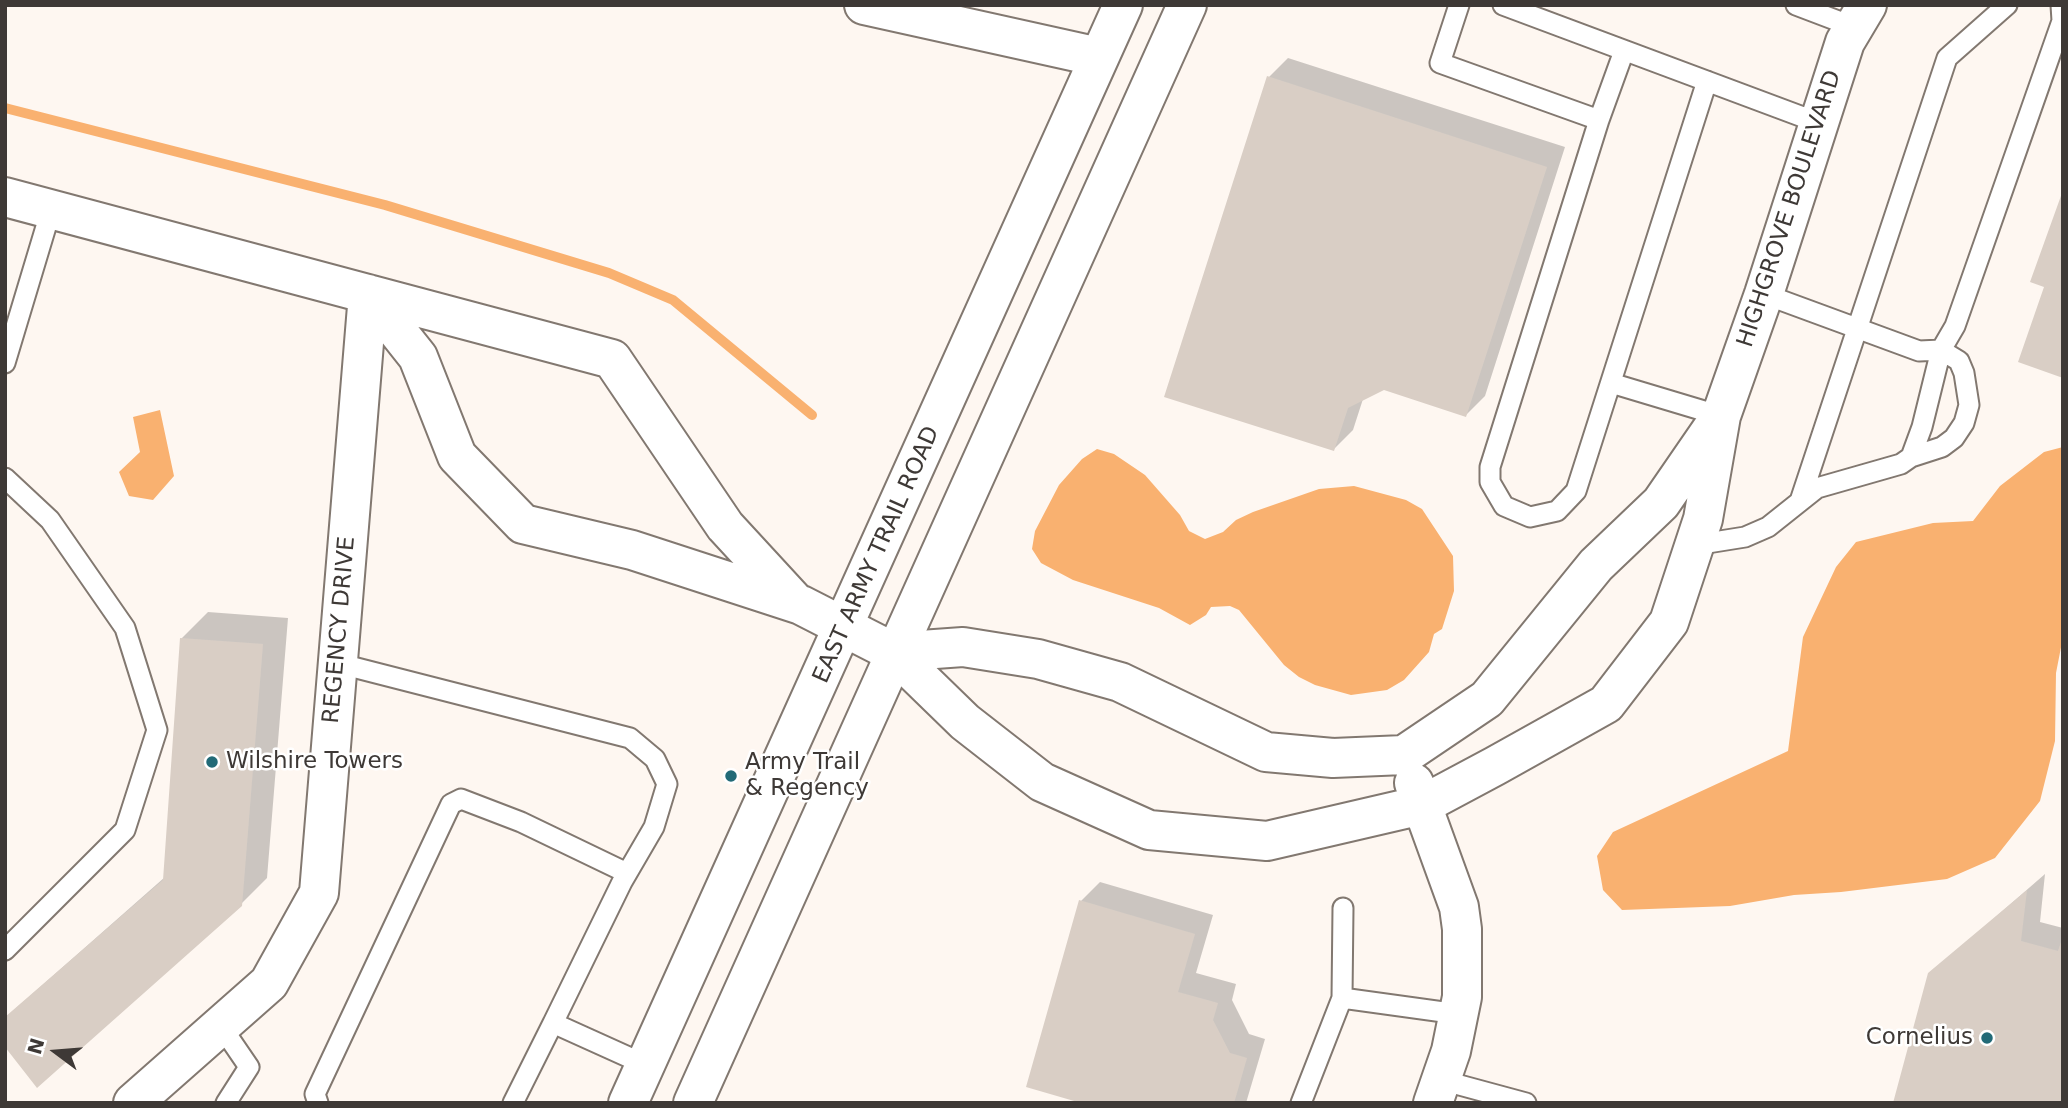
<!DOCTYPE html>
<html>
<head>
<meta charset="utf-8">
<style>
	body { margin:0 }
	#map { position:relative; width:2068px; height:1108px; overflow:hidden; background:#fef7f1; font-family:"DejaVu Sans",sans-serif }
	canvas { display:block }
	.frame { position:absolute; inset:0; border:7px solid #3e3936; pointer-events:none }
	.north { position:absolute; left:21px; top:1017px; width:70px; height:70px; -webkit-text-stroke:5px #fff; paint-order:stroke; rotate:286deg; font-size:19px; font-weight:700; line-height:28px; text-align:center; color:#3e3936 }
	.north::after { content:''; display:block; margin:auto; width:24px; height:32px; background:#3e3936; clip-path:polygon(50% 0,100% 100%,50% 72%,0 100%) }
</style>
</head>
<body>
<div id="map">
<canvas width="2068" height="1108"></canvas>
<div class="frame"></div>
<div class="north">N</div>
</div>
<script>
const context = document.querySelector('canvas').getContext('2d');
context.lineJoin = 'round';
function paint(path, color) {
  context.fillStyle = color;
  context.fill(path, 'evenodd');
}
function poly(rows) {
  const path = new Path2D();
  for (const r of rows) {
    path.moveTo(r[0], r[1]);
    for (let i = 2; i < r.length; i += 2) path.lineTo(r[i], r[i + 1]);
  }
  return path;
}
function stroke(path, color, width, dash) {
  context.strokeStyle = color;
  context.lineWidth = width;
  context.lineCap = dash ? 'butt' : 'round';
  context.setLineDash(dash || []);
  context.stroke(path);
}
function label(font, color, halo, rows, align = 'center') {
  context.font = font + ' "DejaVu Sans",sans-serif';
  context.lineWidth = 5;
  context.setLineDash([]);
  context.textBaseline = 'middle';
  context.strokeStyle = halo;
  context.fillStyle = color;
  for (const [text, x, y, turn = 0] of rows) {
    context.save();
    context.translate(x, y);
    context.rotate((+turn || 0) * Math.PI / 180);
    context.textAlign = isNaN(turn) ? turn : align;
    if (halo) context.strokeText(text, 0, 0);
    context.fillText(text, 0, 0);
    context.restore();
  }
}
const water = poly([
	[160,410,174,476,153,500,129,496,119,472,140,452,133,417],
	[2063,447,2063,637,2056,673,2055,741,2040,801,1995,858,1947,879,1841,892,1794,895,1730,906,1622,910,1603,890,1597,856,1613,832,1788,751,1803,637,1836,567,1856,542,1933,523,1973,521,2000,486,2044,452],
	[1097,449,1114,454,1145,475,1180,515,1189,531,1205,539,1223,532,1236,520,1253,512,1319,489,1354,486,1406,500,1422,509,1453,556,1454,591,1442,629,1434,634,1429,652,1404,680,1387,690,1351,695,1315,685,1299,677,1284,665,1239,610,1230,606,1211,607,1206,615,1190,625,1159,608,1073,580,1041,563,1032,549,1035,531,1059,485,1082,459]
]);
const shadow = poly([
	[1288,58,1565,147,1485,396,1466,415,1384,389,1363,399,1353,430,1334,449,1269,77],
	[208,612,288,618,267,878,240,905,5,1018,165,877,181,639],
	[2045,874,2040,922,2063,928,2063,1103,1930,974],
	[1100,882,1213,915,1196,973,1236,984,1232,1000,1249,1034,1265,1039,1246,1103,1088,1103,1081,901]
]);
const stream = poly([
	[5,108,385,205,609,273,673,300,812,415]
]);
const building = poly([
	[1267,76,1547,167,1466,417,1384,390,1348,408,1334,451,1164,397],
	[2062,193,2063,193,2063,378,2018,362,2044,287,2030,282],
	[180,638,263,644,242,906,37,1088,5,1047,5,1017,163,880],
	[2027,890,2021,941,2058,951,2063,936,2063,1103,1893,1103,1928,973],
	[1079,900,1195,934,1178,992,1218,1003,1213,1020,1230,1053,1247,1058,1234,1103,1081,1103,1026,1087]
]);
const lane = poly([
	[1459,5,1440,63,1599,120,1624,51],
	[1503,5,1819,123],
	[1796,5,1854,27],
	[1599,120,1490,467,1490,482,1504,506,1530,517,1557,511,1576,491,1707,81],
	[1764,294,1919,351,1941,350,1955,326,2062,21,2061,5],
	[5,363,51,210],
	[1611,383,1721,416],
	[5,478,50,520,125,628,157,730,125,830,5,950],
	[1800,501,1947,58,2007,5],
	[1695,545,1745,537,1768,527,1817,488,1901,464,1911,457,1922,427,1941,350,1959,361,1964,373,1969,405,1964,423,1954,438,1942,447,1911,457],
	[337,663,630,738,655,759,667,784,654,827,622,882,553,1023,646,1065],
	[1342,998,1458,1014],
	[221,1026,249,1067,226,1103],
	[1441,1080,1526,1103],
	[318,1103,315,1094,451,804,461,799,521,822,627,873],
	[513,1103,553,1023],
	[1301,1103,1342,998,1343,908]
]);
const street = poly([
	[864,5,1099,57],
	[5,197,368,294,319,893,269,983,133,1103],
	[368,294,418,357,457,456,523,524,632,550,801,605,893,652,965,722,1042,782,1149,830,1267,841,1422,805,1495,766,1606,704,1669,622,1703,519,1721,416,1764,294,1845,42,1867,5],
	[368,294,612,359,725,526,795,602],
	[893,652,963,647,1038,659,1120,682,1266,752,1333,758,1404,755],
	[1404,755,1487,699,1596,565,1661,503,1714,426],
	[1414,783,1459,907,1462,929,1462,997,1451,1051,1433,1103]
]);
const secondary = poly([
	[628,1103,1123,5],
	[693,1103,1187,5]
]);
const markers = [
	[212,762,7,"#226a77"],
	[731,776,7,"#226a77"],
	[1987,1038,7,"#226a77"]
];
const streetNames = [
	["HIGHGROVE BOULEVARD",1790,209,-72],
	["EAST ARMY TRAIL ROAD",877,555,-66],
	["REGENCY DRIVE",340,630,-85]
];
const poiNames = [
	["Wilshire Towers",226,762],
	["Army Trail",745,763],
	["& Regency",745,789],
	["Cornelius",1973,1038,"right"]
];
paint(water, '#f9b170');
paint(shadow, '#0003');
stroke(stream, '#f9b170', 10);
paint(building, '#d9cec5');
stroke(lane, '#827870', 23);
stroke(street, '#827870', 42);
stroke(secondary, '#827870', 42);
stroke(lane, '#fff', 19);
stroke(street, '#fff', 38);
stroke(secondary, '#fff', 38);
for (const [x, y, r, color] of markers) {
  const dot = new Path2D();
  dot.arc(x, y, r, 0, 2 * Math.PI);
  context.fillStyle = color;
  context.fill(dot);
  stroke(dot, '#fff', 2.5);
}
label('23px', '#3e3936', '#fff', streetNames);
label('23px', '#3e3936', '#fff', poiNames, 'left');
</script>
</body>
</html>
